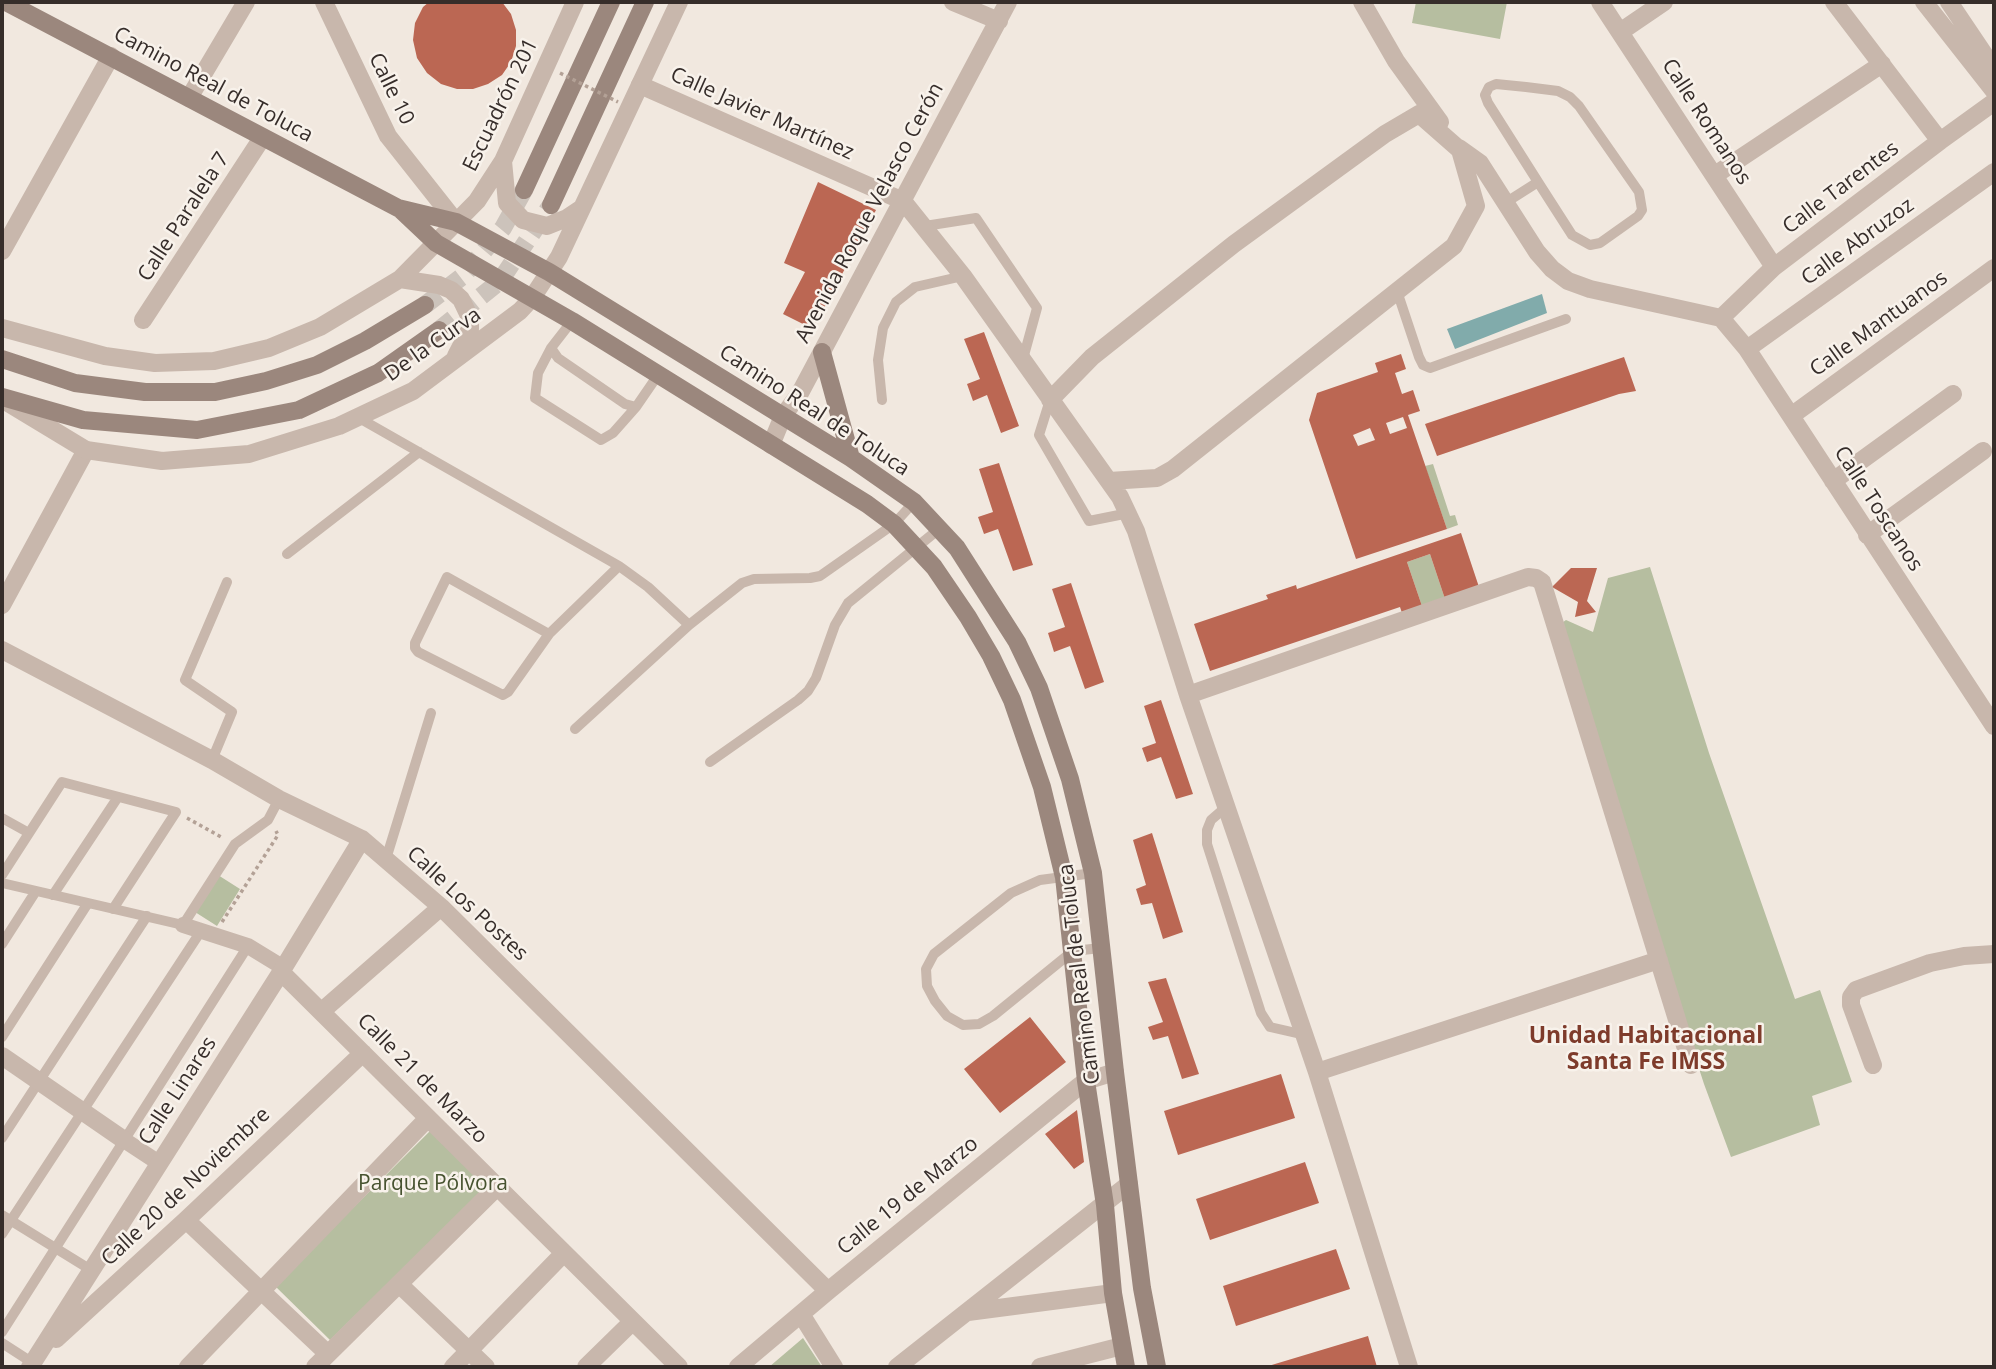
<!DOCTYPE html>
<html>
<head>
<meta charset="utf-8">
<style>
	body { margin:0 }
	#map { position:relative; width:1996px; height:1369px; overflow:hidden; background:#f1e8df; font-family:"Open Sans",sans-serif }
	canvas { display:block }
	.frame { position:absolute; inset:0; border:4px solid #362d2a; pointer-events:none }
</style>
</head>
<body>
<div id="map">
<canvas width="1996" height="1369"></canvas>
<div class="frame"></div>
</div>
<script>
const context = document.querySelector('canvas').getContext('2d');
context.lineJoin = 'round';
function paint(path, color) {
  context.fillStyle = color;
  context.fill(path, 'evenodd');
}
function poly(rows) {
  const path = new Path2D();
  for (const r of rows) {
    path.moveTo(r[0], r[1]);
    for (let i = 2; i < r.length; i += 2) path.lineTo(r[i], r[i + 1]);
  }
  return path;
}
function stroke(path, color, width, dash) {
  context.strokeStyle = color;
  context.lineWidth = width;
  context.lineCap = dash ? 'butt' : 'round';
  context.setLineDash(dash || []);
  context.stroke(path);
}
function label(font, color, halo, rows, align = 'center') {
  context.font = font + ' "Open Sans",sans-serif';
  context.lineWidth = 5;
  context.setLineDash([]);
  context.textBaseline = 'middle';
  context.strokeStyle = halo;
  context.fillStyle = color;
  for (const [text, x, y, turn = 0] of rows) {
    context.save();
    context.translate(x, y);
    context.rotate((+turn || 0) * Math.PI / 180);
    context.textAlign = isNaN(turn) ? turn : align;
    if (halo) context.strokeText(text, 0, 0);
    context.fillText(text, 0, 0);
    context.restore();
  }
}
const green = poly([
	[1416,2,1507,2,1500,39,1412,23],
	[1433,464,1450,516,1455,515,1458,525,1447,529,1425,466],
	[1430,554,1446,602,1423,609,1407,562],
	[1650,567,1709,753,1795,999,1820,990,1852,1082,1812,1096,1820,1125,1731,1157,1704,1084,1556,627,1566,620,1593,632,1608,578],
	[218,875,240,889,217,926,195,912],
	[433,1128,490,1184,330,1340,275,1286],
	[803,1338,822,1367,769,1367]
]);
const water = poly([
	[1542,294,1547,313,1455,349,1447,329]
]);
const building = poly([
	[429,2,502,2,511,14,516,30,516,46,511,62,502,75,488,84,473,89,457,89,441,84,427,73,417,58,413,40,415,23,423,7],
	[818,182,876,210,813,329,783,314,805,272,784,263],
	[984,332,1019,426,1001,433,987,395,973,401,967,384,980,379,964,339],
	[1401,354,1406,369,1395,373,1402,394,1413,390,1420,411,1408,415,1447,529,1356,559,1309,420,1317,393,1378,372,1375,363],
	[1403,417,1407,428,1390,434,1386,423],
	[1370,428,1375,440,1358,446,1353,435],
	[1624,357,1636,391,1619,394,1437,456,1425,424],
	[999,463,1033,565,1013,571,998,529,984,534,978,517,993,512,979,469],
	[1461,533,1480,590,1446,602,1430,554,1407,562,1423,609,1403,616,1400,607,1210,671,1194,624,1268,599,1266,595,1296,585,1297,589],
	[1571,568,1597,568,1587,601,1596,612,1575,617,1578,602,1552,587],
	[1071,583,1104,682,1085,689,1070,646,1054,652,1048,633,1065,627,1052,589],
	[1161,700,1193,794,1176,799,1161,757,1147,762,1142,748,1156,743,1144,706],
	[1152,833,1183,932,1163,939,1152,903,1141,905,1136,889,1146,885,1133,840],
	[1166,978,1199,1074,1182,1079,1168,1036,1153,1040,1148,1027,1163,1022,1148,982],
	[1030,1017,1066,1062,1000,1113,964,1069],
	[1281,1074,1295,1118,1178,1155,1164,1111],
	[1077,1110,1084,1162,1074,1169,1045,1134],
	[1305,1162,1319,1203,1210,1240,1196,1199],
	[1336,1249,1350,1289,1236,1326,1223,1286],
	[1368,1336,1377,1367,1265,1367]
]);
const secondaryTunnel = poly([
	[425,305,463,276,503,228,524,190],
	[439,330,500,281,551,205]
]);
const path = poly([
	[187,818,223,838],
	[222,922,278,835,276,831]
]);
const service = poly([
	[1505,203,1538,182,1572,235,1590,245,1600,243,1638,216,1642,210,1639,192,1579,106,1570,97,1558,91,1526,87,1496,84,1489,87,1485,95,1488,103,1538,182],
	[925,226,976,218,1037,308,1023,359],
	[1397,291,1419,357,1423,365,1430,368,1566,319],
	[572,321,551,348,538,373,535,398,601,440,613,433,636,407,658,375],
	[551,348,558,358,625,404,636,407],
	[882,400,878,360,883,328,896,302,915,287,963,276],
	[1050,400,1039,435,1089,521,1129,513],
	[359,418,619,566,648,587,689,625],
	[287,554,419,452],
	[549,634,508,692,503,695,418,652,415,648,415,643,447,577,549,634,619,566],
	[575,729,689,625,742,583,754,579,810,578,820,576,894,524,914,502],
	[212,760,232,712,185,680,227,582],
	[710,762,798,700,808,691,816,678,835,625,848,603,939,529],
	[1226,807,1211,820,1207,830,1207,844,1261,1013,1270,1027,1305,1035],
	[2,818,29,833],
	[386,859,431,713],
	[1093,873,1040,880,1011,893,934,954,926,969,927,986,935,1001,947,1016,963,1025,979,1024,993,1016,1073,951,1101,948],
	[2,875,62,782,176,812,113,909],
	[2,883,183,925,235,844,268,820,279,799],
	[53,895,118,797],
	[2,944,36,891],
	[2,1037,88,903],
	[2,1138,147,916],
	[2,1215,91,1270],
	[2,1234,201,931],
	[2,1332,248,946],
	[2,1343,33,1363]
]);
const pedestrian = poly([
	[183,925,248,946,284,968],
	[124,1140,159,1163]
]);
const minor = poly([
	[953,2,999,21],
	[1362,2,1396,61,1440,122],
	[1600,2,1774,267],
	[1834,2,1940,141],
	[1924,2,1994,91],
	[1949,2,1994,69],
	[1620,32,1664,2],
	[640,85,903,201,963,276,1120,497,1136,531,1188,695,1317,1072,1409,1367],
	[189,98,246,2],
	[1459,148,1480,163,1537,252,1552,269,1568,281,1590,289,1721,318],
	[1715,175,1882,64],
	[2,251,111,56],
	[1721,318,1747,349,1994,726],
	[1721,318,1774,267,1940,141,1994,102],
	[143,320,262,138],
	[1747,349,1994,172],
	[1050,400,1092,357,1234,244,1385,134,1419,114,1460,150,1476,206,1454,246,1173,469,1157,478,1109,481],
	[1791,416,1994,268],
	[771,445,783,416,800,393,1008,2],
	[1833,481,1953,394],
	[1867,535,1983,451],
	[2,605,86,450],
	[2,650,212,760,279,799,362,839,441,907,828,1291],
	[1188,695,1528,577,1536,578,1542,582,1691,1065],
	[281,972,679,1367],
	[322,1011,441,907],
	[2,1056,124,1140],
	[1873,1065,1851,1005,1851,997,1856,990,1930,963,1964,956,1994,954],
	[1317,1072,1659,960],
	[186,1220,328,1354],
	[399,1284,486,1367],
	[968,1312,1113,1293],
	[801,1314,834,1367],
	[56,1339,186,1220,363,1053],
	[30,1367,281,972,362,839],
	[188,1367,428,1118],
	[315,1367,497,1187],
	[453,1367,564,1253],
	[586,1367,632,1322],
	[738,1367,828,1291,1078,1087,1086,1081,1115,1072],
	[897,1367,1129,1184],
	[1040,1367,1122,1346]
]);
const tertiary = poly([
	[324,2,388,136,456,222],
	[503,161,507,203,523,220,547,226,567,218,582,208],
	[400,279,439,285,451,290,461,299,470,318,470,329,456,356],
	[2,328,105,356,155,363,214,361,269,348,320,327,400,279,477,201,503,161,575,2],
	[5,401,86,450,162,461,249,454,339,426,413,391,520,311,532,298,559,257,679,2]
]);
const secondary = poly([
	[6,2,398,208,456,222,549,272,851,458,914,502,957,548,1017,642,1039,688,1070,779,1093,873,1115,1072,1142,1288,1157,1367],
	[524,190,611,2],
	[551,205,645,2],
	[401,210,436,243,572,321,867,504,894,524,934,567,968,617,991,656,1012,700,1042,787,1064,877,1086,1081,1105,1205,1113,1293,1126,1367],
	[822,352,851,458],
	[2,359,75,383,145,392,215,392,266,381,317,365,365,341,425,305],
	[2,397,83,420,197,430,299,410,378,373,439,330]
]);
const pathBridge = poly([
	[560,73,618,102]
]);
const streetNames = [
	["Camino Real de Toluca",213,85,28],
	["Calle 10",391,89,64],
	["Escuadrón 201",501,105,-64],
	["Calle Javier Martínez",762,114,24],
	["Calle Romanos",1706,122,57],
	["Calle Tarentes",1841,188,-37],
	["Avenida Roque Velasco Cerón",870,213,-62],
	["Calle Paralela 7",184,217,-57],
	["Calle Abruzoz",1858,242,-36],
	["Calle Mantuanos",1879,324,-36],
	["De la Curva",433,345,-35],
	["Camino Real de Toluca",814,411,33],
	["Calle Toscanos",1878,509,57],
	["Calle Los Postes",467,904,43],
	["Camino Real de Toluca",1080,974,-97],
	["Calle 21 de Marzo",422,1079,45],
	["Calle Linares",178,1091,-57],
	["Calle 20 de Noviembre",186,1187,-43],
	["Calle 19 de Marzo",908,1196,-39]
];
const parkNames = [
	["Parque Pólvora",433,1184]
];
const neighbourhoodNames = [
	["Unidad Habitacional",1646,1036],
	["Santa Fe IMSS",1646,1062]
];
paint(green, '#b6bea0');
paint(water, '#81abab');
paint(building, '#bb6753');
stroke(secondaryTunnel, '#ccc3bb', 18, [18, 9]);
stroke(path, '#b3a196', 3.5, [3.5, 3.5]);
stroke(service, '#c8b7ac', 10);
stroke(pedestrian, '#c8b7ac', 16);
stroke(minor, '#c8b7ac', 18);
stroke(tertiary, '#c8b7ac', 18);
stroke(secondary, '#9b877d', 18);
stroke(pathBridge, '#b3a196', 3.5, [3.5, 3.5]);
label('21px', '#362d2a', '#f8f2eb', streetNames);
label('21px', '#475330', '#f8f2eb', parkNames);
label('bold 23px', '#7e3b2b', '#f8f2eb', neighbourhoodNames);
</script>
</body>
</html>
